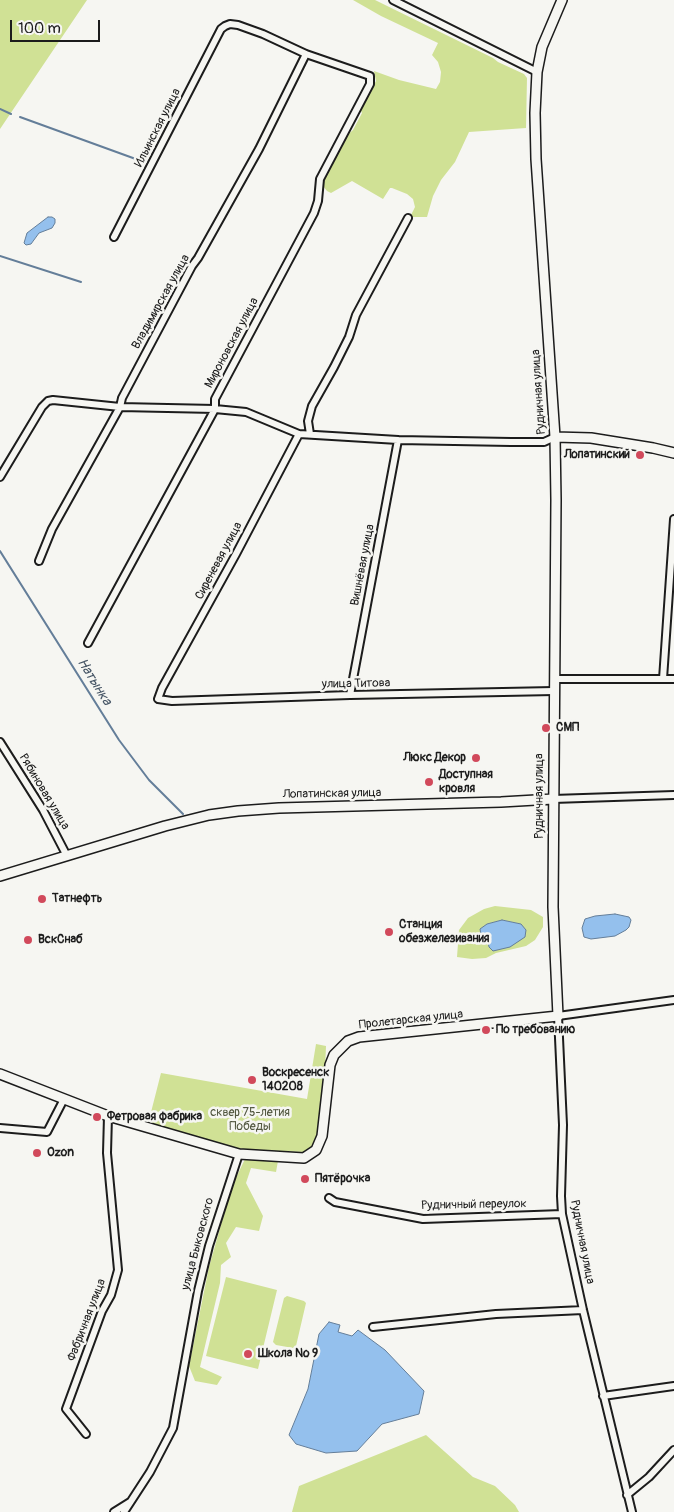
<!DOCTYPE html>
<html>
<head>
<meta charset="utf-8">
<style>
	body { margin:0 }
	#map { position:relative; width:674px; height:1512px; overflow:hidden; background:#f6f6f2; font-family:Pangolin,sans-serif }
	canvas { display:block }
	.scale { position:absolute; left:10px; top:20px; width:90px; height:22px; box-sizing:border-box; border:2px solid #1c1c1c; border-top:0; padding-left:6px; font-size:15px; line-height:18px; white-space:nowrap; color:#1c1c1c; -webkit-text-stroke:4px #f6f6f2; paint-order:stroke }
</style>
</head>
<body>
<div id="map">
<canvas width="674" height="1512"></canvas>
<div class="scale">100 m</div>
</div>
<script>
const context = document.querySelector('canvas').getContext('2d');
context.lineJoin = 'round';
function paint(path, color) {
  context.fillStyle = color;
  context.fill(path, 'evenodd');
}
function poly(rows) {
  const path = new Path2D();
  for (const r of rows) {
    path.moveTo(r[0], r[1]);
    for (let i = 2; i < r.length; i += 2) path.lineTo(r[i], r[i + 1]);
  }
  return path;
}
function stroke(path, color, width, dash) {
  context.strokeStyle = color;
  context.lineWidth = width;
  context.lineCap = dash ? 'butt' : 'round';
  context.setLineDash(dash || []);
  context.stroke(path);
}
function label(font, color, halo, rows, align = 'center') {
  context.font = font + ' Pangolin,sans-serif';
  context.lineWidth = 5;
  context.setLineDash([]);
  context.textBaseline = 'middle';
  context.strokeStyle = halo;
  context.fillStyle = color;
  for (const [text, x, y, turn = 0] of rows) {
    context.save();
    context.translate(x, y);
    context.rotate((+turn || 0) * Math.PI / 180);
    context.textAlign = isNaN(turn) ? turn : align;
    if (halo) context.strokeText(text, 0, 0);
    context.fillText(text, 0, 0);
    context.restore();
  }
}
const green = poly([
	[0,0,87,0,0,129],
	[353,0,375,0,493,58,498,62,524,74,527,78,526,128,469,132,455,162,441,180,433,196,427,217,410,217,415,207,413,199,407,194,392,188,390,188,383,199,352,181,331,193,327,191,323,186,323,181,326,173,345,137,353,130,362,113,360,109,376,81,374,71,399,80,436,89,440,82,441,72,438,62,432,55,438,43,381,16],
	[495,906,531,910,543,917,543,927,535,940,526,946,496,953,486,958,472,959,457,957,459,930,468,918,484,909],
	[502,920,521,924,489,948,487,924],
	[316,1044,326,1046,324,1094,318,1142,304,1152,246,1150,148,1124,161,1073,307,1099],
	[245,1159,278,1161,276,1172,251,1168,246,1183,263,1216,259,1231,236,1227,226,1243,231,1257,221,1265,220,1283,200,1367,222,1377,217,1385,195,1381,189,1366,209,1267,232,1186],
	[226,1277,277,1290,258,1369,206,1356],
	[287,1296,304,1301,306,1303,296,1346,293,1348,276,1345,273,1342,284,1298],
	[426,1435,473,1477,495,1486,515,1505,519,1512,292,1512,299,1486]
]);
const water = poly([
	[48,217,52,217,55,219,55,223,52,228,39,233,31,244,26,245,24,243,27,233,48,217],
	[615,914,629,917,631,920,629,927,626,930,615,936,591,939,584,937,582,928,585,919,595,916,615,914],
	[502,920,521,924,526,930,525,937,510,947,493,951,489,947,488,942,481,935,480,929,487,924,502,920],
	[329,1322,340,1325,338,1332,352,1336,358,1330,385,1350,424,1391,419,1414,382,1424,357,1451,326,1453,296,1444,289,1435,308,1389,319,1334,329,1322]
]);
const stream = poly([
	[0,109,11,114],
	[20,117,144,162],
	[0,256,81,282],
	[0,551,119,740,149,780,183,814]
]);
const street = poly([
	[393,0,537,72],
	[299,434,236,554,162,688,158,699,172,701,350,695,554,691],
	[310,434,308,421,312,406,334,367,349,337,356,315,408,218],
	[0,477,42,407,48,401,53,400,120,407,215,409,246,412,299,434,398,440,511,442,544,442,555,437],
	[39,561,52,529,120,407,122,398,192,266,198,258,259,149,306,54],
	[88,643,215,409,215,399,314,213,318,201,320,179,370,84,370,76,306,54,263,34,238,25,230,24,225,26,221,29,114,237],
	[555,679,663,679,674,519],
	[663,679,674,679],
	[350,695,398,440],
	[0,742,43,810,67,856],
	[553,799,674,795],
	[0,1128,47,1132,64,1099],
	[329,1198,335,1202,423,1219,562,1214],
	[373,1327,496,1314,583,1310],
	[603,1396,674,1386],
	[86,1434,66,1409,102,1311,111,1295,118,1270,107,1153,108,1116],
	[627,1495,649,1477,674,1450],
	[114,1512,130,1502],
	[124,1512,150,1472,173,1428,198,1291,209,1246,239,1154],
	[632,1512,583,1310,562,1214,561,1196,563,1125,558,1016,674,1000]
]);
const secondary = poly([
	[555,437,591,438,653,448,674,453],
	[0,876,165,826,209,815,238,811,279,808,501,802,553,799],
	[0,1074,108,1116,239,1154,304,1158,316,1150,322,1136,330,1065,334,1055,348,1041,359,1037,558,1016,553,907,556,500,555,437,536,159,535,113,537,72,542,47,562,0]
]);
const markers = [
	[640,455,5,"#d1495b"],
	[546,728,5,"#d1495b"],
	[476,758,5,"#d1495b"],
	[429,782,5,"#d1495b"],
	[42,899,5,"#d1495b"],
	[389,932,5,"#d1495b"],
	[28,940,5,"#d1495b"],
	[486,1030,5,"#d1495b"],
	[252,1080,5,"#d1495b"],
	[97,1117,5,"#d1495b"],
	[37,1153,5,"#d1495b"],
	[305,1179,5,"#d1495b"],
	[248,1354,5,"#d1495b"]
];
const streetNames = [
	["Ильинская улица",158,128,-63],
	["Владимирская улица",161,302,-61],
	["Мироновская улица",232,343,-62],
	["Рудничная улица",539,392,-94],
	["Сиреневая улица",219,561,-62],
	["Вишнёвая улица",363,565,-79],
	["улица Титова",356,684,-1],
	["Рябиновая улица",44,792,59],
	["Лопатинская улица",332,794,-1],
	["Рудничная улица",540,796,-90],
	["Пролетарская улица",411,1020,-6],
	["Рудничный переулок",474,1205,-1],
	["Рудничная улица",582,1242,79],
	["улица Быковского",198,1244,-75],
	["Фабричная улица",87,1320,-69]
];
const poiNames = [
	["Лопатинский",630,455,"right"],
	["СМП",556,728],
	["Люкс Декор",466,758,"right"],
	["Доступная",439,775],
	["кровля",439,789],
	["Татнефть",52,899],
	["Станция",399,925],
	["обезжелезивания",399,939],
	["ВскСнаб",38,940],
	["По требованию",496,1030],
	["Воскресенск",262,1073],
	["140208",262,1087],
	["Фетровая фабрика",107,1117],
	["Ozon",47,1153],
	["Пятёрочка",315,1179],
	["Школа № 9",258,1354]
];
const parkNames = [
	["сквер 75-летия",250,1113],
	["Победы",250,1127]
];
const waterNames = [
	["Натынка",94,682,58]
];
paint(green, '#d0e195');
paint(water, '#94c0ed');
stroke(water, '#647e99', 1);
stroke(stream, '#647e99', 2);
stroke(street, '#1c1c1c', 10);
stroke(secondary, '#1c1c1c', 12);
stroke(street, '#f6f6f2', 6);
stroke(secondary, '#f6f6f2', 9);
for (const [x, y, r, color] of markers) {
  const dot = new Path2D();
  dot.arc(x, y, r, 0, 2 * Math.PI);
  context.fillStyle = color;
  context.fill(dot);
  stroke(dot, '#f6f6f2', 2);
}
label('12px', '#1c1c1c', '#f6f6f2', streetNames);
label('bold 12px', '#1c1c1c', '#f6f6f2', poiNames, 'left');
label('12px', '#525740', '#f6f6f2', parkNames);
label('italic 14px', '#465565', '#f6f6f2', waterNames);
</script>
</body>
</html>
